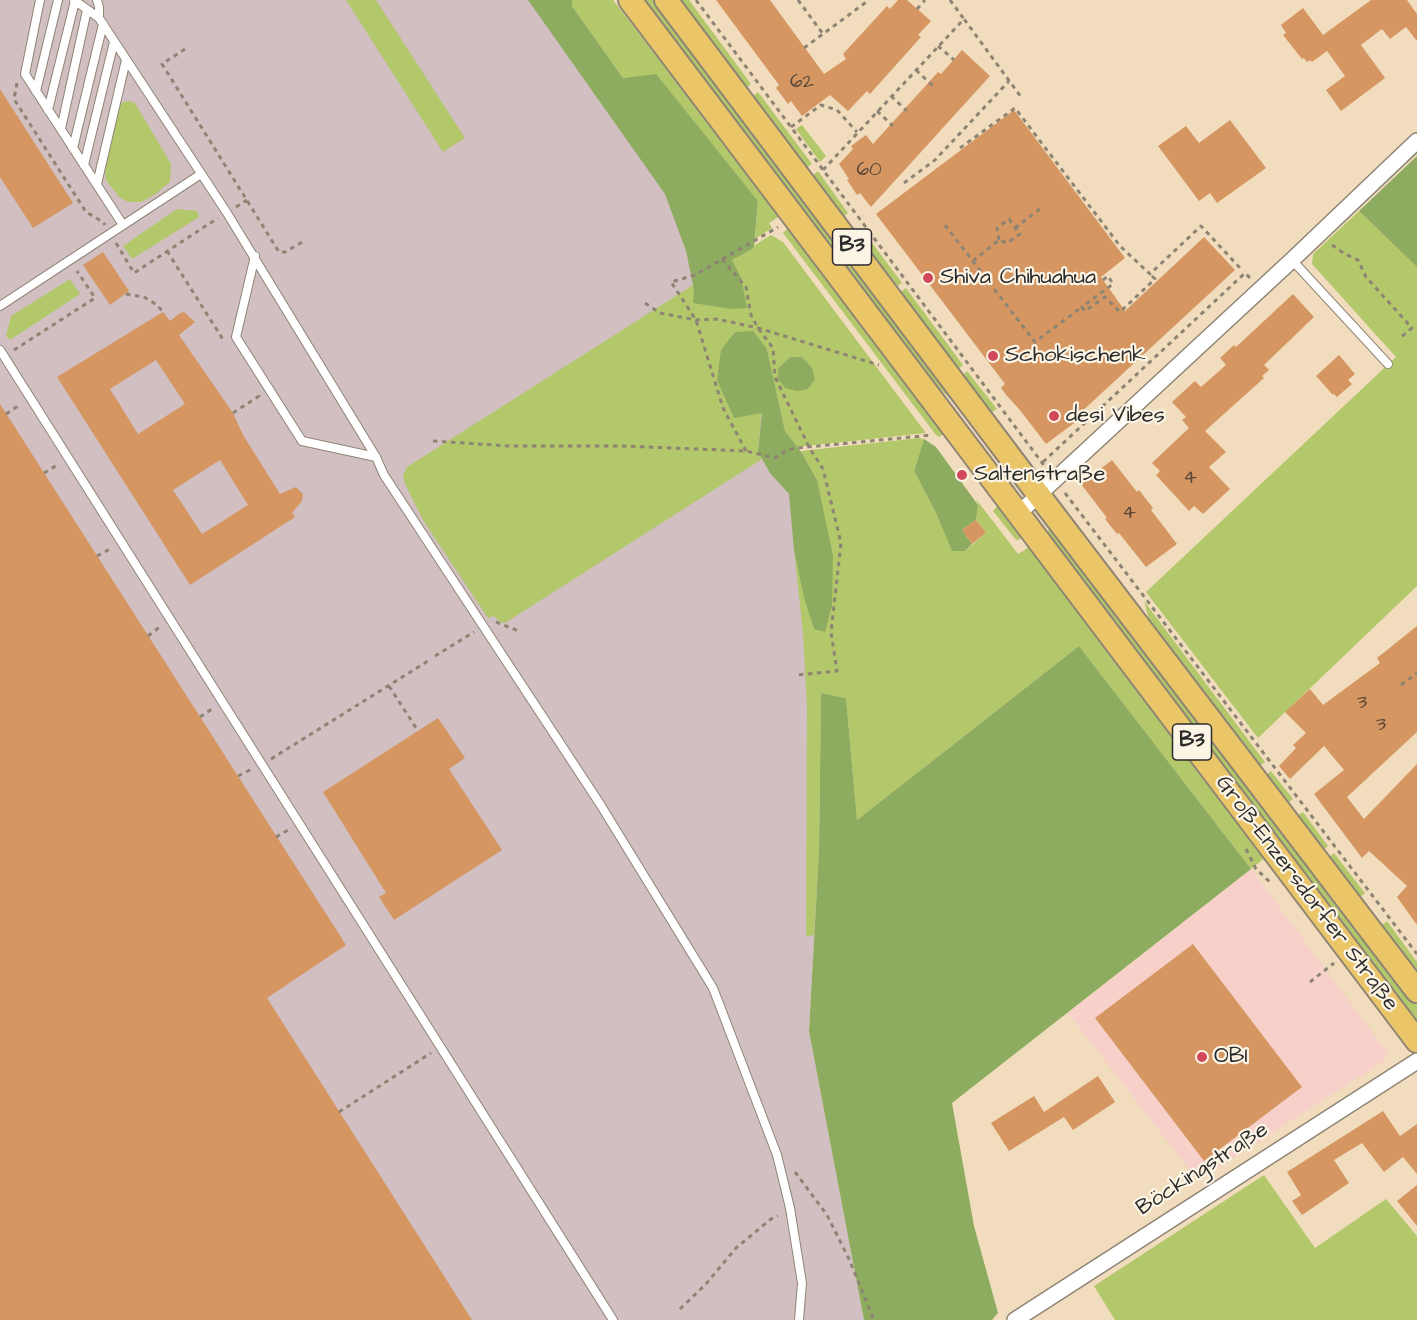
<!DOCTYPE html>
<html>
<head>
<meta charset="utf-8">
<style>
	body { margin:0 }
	canvas { display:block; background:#f1ddbe }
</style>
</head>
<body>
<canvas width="1417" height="1320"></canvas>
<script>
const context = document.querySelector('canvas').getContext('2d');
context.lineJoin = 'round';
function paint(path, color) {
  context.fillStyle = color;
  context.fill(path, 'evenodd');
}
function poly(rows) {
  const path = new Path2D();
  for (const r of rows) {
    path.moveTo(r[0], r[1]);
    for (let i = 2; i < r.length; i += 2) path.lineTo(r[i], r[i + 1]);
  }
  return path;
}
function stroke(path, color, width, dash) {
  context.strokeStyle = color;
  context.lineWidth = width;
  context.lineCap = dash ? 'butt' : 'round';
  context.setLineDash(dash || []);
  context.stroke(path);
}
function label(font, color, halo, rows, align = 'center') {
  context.font = font + ' "Architects Daughter",sans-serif';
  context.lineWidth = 4.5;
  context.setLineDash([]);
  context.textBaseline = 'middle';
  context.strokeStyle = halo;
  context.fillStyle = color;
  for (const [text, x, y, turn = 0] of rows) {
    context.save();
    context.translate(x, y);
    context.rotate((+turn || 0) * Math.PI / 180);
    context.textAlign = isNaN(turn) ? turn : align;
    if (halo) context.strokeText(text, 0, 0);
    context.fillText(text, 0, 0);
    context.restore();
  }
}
const built = poly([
	[1251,869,1388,1053,1384,1061,1198,1181,1068,1013]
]);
const industrial = poly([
	[0,0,548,0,724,235,811,547,819,850,809,1031,864,1320,0,1320]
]);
const green = poly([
	[346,0,376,0,465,138,443,152],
	[572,0,613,0,780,216,769,223,772,228,755,239,758,201,656,75,623,78,572,6],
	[644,0,656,0,960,403,956,405,927,375],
	[681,0,689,0,751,84,746,88],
	[758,92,812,164,806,168,753,96],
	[130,101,135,103,171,164,170,182,154,195,141,202,128,202,119,197,106,180,105,171,119,106,123,102],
	[802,125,826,156,820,162,796,129],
	[818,171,848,213,843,217,812,176],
	[177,209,197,211,199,217,132,259,123,246],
	[1359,211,1417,267,1417,586,1258,738,1146,592,1396,357,1312,264,1313,254],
	[788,228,944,433,939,437,936,435,783,233],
	[862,231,864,232,902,283,896,287,856,234],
	[771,235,783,242,926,433,797,447,785,431,767,349,758,451,762,459,505,623,500,622,494,616,488,618,423,520,405,484,403,476,407,467,693,285,694,290,741,277,732,260,754,248,755,245],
	[70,279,80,294,10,340,6,336,11,316],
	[906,288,963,365,958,369,900,292],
	[967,371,997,409,992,412,963,375],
	[919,438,924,439,914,471,936,513,952,550,965,551,986,533,976,520,978,505,976,499,1018,554,1031,546,1267,856,1251,869,1079,646,857,820,846,698,821,693,819,850,814,935,806,936,807,708,803,633,794,550,814,629,817,480,801,451],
	[999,504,1023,537,1018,540,1016,540,993,511],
	[1054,526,1417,1005,1417,1023,1045,533],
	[1144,601,1265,762,1260,766,1149,619],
	[1271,771,1293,799,1288,803,1266,775],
	[1303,812,1328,846,1323,850,1298,815],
	[1334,853,1365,893,1359,898,1329,857],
	[1387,921,1417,962,1417,973,1381,926],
	[1264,1175,1315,1248,1386,1199,1417,1236,1417,1320,1115,1320,1094,1286]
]);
const forest = poly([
	[528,0,572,0,572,6,623,78,656,74,758,201,754,248,732,260,741,277,747,308,732,309,693,303,694,290,686,251,665,194],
	[1417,156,1417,267,1359,211],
	[753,331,767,349,785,431,802,453,817,480,833,556,832,606,825,632,814,629,804,597,794,550,789,494,770,473,758,452,762,413,734,418,717,380,721,350,735,332],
	[790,357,802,357,812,368,815,379,808,389,797,391,785,388,778,379,778,369],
	[924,439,936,447,978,505,976,520,962,530,972,544,965,551,952,551,936,513,914,471],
	[1079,646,1251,869,952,1103,974,1226,998,1313,992,1320,864,1320,809,1031,819,850,821,693,846,698,857,820]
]);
const building = poly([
	[716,0,770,0,824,74,846,59,843,54,887,6,890,9,898,0,907,0,931,21,918,35,921,37,870,94,867,91,848,111,830,95,802,116,791,101,788,104,776,88,779,85],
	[1371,0,1407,0,1417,14,1417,41,1406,27,1390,39,1382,29,1361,45,1385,78,1341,111,1326,90,1345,76,1327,51,1312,62,1310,60,1307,62,1304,58,1302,59,1283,35,1286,33,1281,25,1303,8,1323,35],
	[962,50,990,76,871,207,860,193,857,195,847,180,849,179,839,164,853,149,851,146,866,135,873,144,938,72,941,74],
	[0,89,73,203,33,228,0,177],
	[1014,110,1125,258,1101,277,1125,311,1204,237,1235,270,1078,415,1081,418,1046,444,1019,409,1007,396,1001,388,1005,384,876,214],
	[1230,120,1266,168,1217,203,1210,193,1199,201,1158,146,1186,126,1199,143],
	[103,252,129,291,110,305,83,265],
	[1293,294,1314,317,1264,365,1269,370,1262,376,1264,378,1205,431,1226,452,1209,467,1230,489,1203,514,1194,506,1189,511,1156,475,1160,471,1152,463,1189,428,1182,420,1186,417,1172,402,1195,381,1201,387,1226,365,1220,358,1234,345,1236,347],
	[163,312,170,321,180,313,184,312,195,322,179,335,233,413,243,435,280,494,296,487,303,494,302,501,292,513,295,517,190,585,57,377],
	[156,360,185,404,138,434,110,389],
	[220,460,248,505,202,534,173,490],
	[1339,355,1355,374,1348,380,1352,384,1337,397,1334,394,1333,395,1316,376],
	[0,404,346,945,267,998,472,1320,0,1320],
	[1112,460,1137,492,1139,490,1153,508,1151,510,1177,544,1146,567,1119,533,1117,534,1105,519,1107,518,1081,484],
	[976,520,986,533,972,544,962,530],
	[1417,626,1417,732,1347,797,1364,819,1417,764,1417,925,1397,897,1407,886,1369,851,1362,858,1314,794,1344,770,1324,746,1290,779,1279,766,1296,748,1293,745,1306,733,1285,712,1310,689,1323,705,1380,663,1377,658],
	[438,718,465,758,449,769,502,850,394,920,379,897,386,893,323,792],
	[1193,944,1302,1087,1204,1161,1095,1018],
	[1098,1076,1115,1102,1073,1130,1064,1117,1009,1151,991,1123,1034,1096,1044,1112],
	[1383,1111,1400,1136,1417,1124,1417,1174,1403,1157,1384,1172,1362,1143,1334,1160,1349,1183,1302,1215,1292,1201,1301,1195,1287,1172],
	[1417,1185,1417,1226,1397,1201]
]);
const path = poly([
	[696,0,1046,468],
	[798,0,823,34],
	[950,0,964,19],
	[917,9,925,0],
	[938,46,954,60],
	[804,48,869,0],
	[185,49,162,64,279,252,285,252,306,240],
	[916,70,933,86],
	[17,83,14,99,86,212,103,222,105,225],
	[891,96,907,111],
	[877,111,893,126],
	[791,127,821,105,837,110,857,132],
	[960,148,1015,108,1120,246,1150,274,1201,226,1241,269],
	[823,170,964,19,1021,97],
	[904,183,935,160,1009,81],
	[236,207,247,200],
	[945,225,1035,342,1082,307],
	[1015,228,1041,208],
	[116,243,134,273,218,218],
	[1332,245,1345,254,1358,260,1366,277,1412,328,1400,338],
	[167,251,224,341],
	[722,259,746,287,751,315,758,328,773,348,775,377,809,447,823,469,841,543,831,632,837,671,797,675],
	[973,261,999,240,1007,243,1020,234,1009,219,997,228,999,240],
	[1103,280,1108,276,1113,284,1082,307,1085,311,1105,297,1120,312,1155,279,1150,274],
	[126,294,144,297,157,305,163,312],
	[645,303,660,313,696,320,717,319,758,328,879,365],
	[14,350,95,298,77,271],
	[233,413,259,396,258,395],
	[6,414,21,404],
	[433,441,510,446,623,446,746,451,775,458,787,450,797,448,932,435],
	[746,451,723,408,696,320,671,282,695,275,778,227],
	[1043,462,1245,273,1250,278],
	[44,473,59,464],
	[1065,493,1417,954],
	[97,556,112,548],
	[496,622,521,632],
	[148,636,161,626],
	[435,656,474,632],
	[1401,685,1417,673],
	[389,686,418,731],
	[200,717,212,709],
	[271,759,428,661],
	[238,776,252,769],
	[276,837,288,830],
	[1246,849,1256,869,1270,882],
	[1310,982,1334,963],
	[339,1112,431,1053],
	[795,1172,827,1215,849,1259,874,1320],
	[680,1309,706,1284,736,1248,771,1219,778,1216]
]);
const service = poly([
	[40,0,25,74,123,225],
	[74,0,99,18,227,213,376,457,384,475,600,804,713,988,777,1155,790,1208,802,1283,799,1320],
	[97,0,99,7,99,18],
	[36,91,58,0],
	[48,110,75,1],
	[61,129,87,10],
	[73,148,103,24],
	[84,165,114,42],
	[97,184,126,60],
	[255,256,236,337,302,441,376,457],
	[1292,260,1388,364],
	[0,306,201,174],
	[0,350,613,1320]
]);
const minor = poly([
	[1019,513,1292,260,1417,141],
	[1015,1320,1417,1061]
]);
const primary = poly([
	[630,0,1417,1041],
	[666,0,1038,494,1417,991]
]);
const markers = [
	[928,278,6,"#d1495b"],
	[993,356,6,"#d1495b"],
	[1054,416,6,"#d1495b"],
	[962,475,6,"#d1495b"],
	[1202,1057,6,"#d1495b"]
];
const numberNames = [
	["62",802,83],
	["60",869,171],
	["4",1190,479],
	["4",1129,514],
	["3",1362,704],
	["3",1381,726]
];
const shields = [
	[852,247,39],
	[1192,742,39]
];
const shieldNames = [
	["B3",852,247],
	["B3",1192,742]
];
const poiNames = [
	["Shiva Chihuahua",940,278],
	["Schokischenk",1005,356],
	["desi Vibes",1066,416],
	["Saltenstraße",974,475],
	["OBI",1214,1057]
];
const streetNames = [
	["Groß-Enzersdorfer Straße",1306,894,53],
	["Böckingstraße",1203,1170,-33]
];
paint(built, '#f7d1c9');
paint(industrial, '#d2bfc1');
paint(green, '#b3c76b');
paint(forest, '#8eac5f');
paint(building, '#d59661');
stroke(service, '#8e8474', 10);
stroke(minor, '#8e8474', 18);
stroke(primary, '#8e8474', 26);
stroke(path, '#8e8474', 3, [4.5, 4.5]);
stroke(service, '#fff', 8);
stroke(minor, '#fff', 15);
stroke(primary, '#ebc669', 22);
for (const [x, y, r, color] of markers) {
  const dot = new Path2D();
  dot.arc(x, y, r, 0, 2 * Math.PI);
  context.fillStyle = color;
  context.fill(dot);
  stroke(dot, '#fcf5e5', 2);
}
label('20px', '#564638', null, numberNames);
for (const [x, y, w] of shields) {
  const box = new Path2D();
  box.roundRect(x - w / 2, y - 18, w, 36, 4.5);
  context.fillStyle = '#fcf5e5';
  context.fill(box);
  stroke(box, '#2b2b2b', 1.5);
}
label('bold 21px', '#2b2b2b', null, shieldNames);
label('22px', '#2b2b2b', '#fcf5e5', poiNames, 'left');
label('22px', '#2b2b2b', '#fcf5e5', streetNames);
</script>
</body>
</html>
